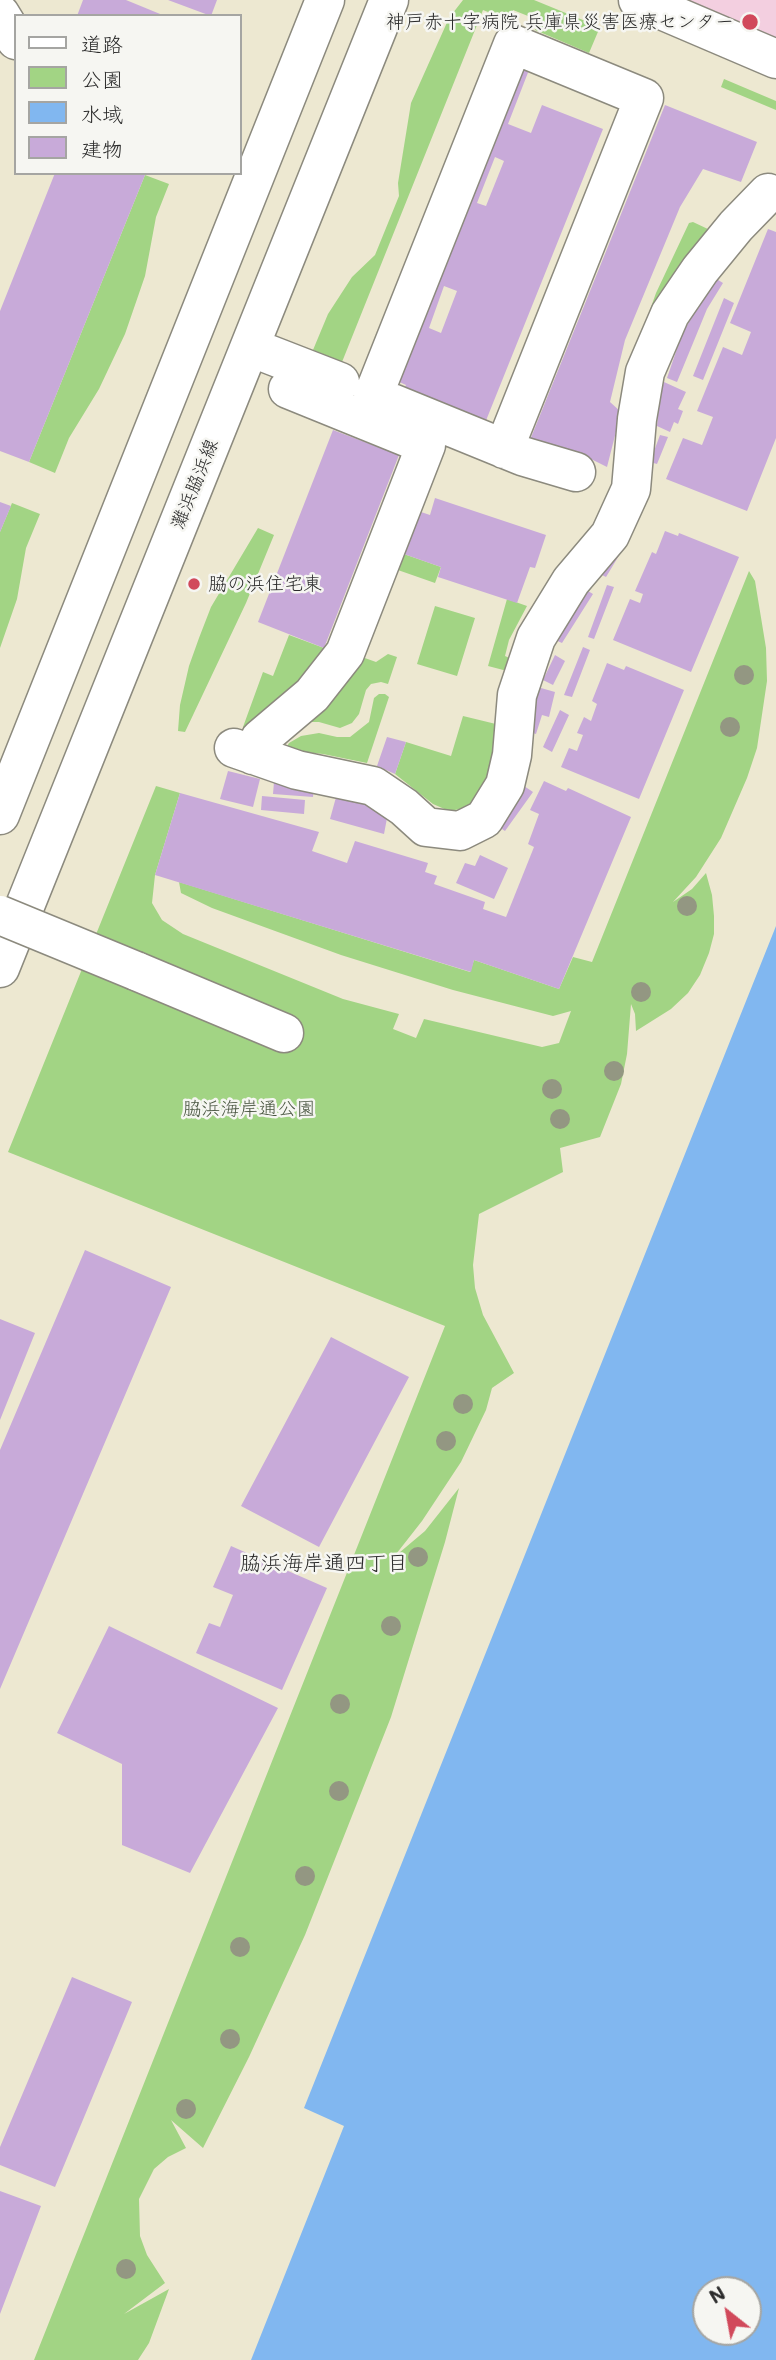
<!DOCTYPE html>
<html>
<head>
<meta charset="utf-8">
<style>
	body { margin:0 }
	#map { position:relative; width:776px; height:2360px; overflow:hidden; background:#ede8d1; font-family:Mali,"Klee One",sans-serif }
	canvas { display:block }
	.legend { position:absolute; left:14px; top:14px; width:228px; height:161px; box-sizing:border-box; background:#f6f6f2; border:2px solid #a5a5a2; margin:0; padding:9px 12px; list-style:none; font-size:21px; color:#2b2b2b }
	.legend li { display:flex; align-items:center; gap:14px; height:35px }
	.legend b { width:35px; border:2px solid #a5a5a2 }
	.north { position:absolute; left:692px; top:2276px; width:70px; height:70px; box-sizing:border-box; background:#f6f6f2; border:2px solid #a5a5a2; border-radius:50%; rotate:329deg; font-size:19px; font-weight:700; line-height:28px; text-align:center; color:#2b2b2b }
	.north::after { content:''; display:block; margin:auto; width:24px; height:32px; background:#d1495b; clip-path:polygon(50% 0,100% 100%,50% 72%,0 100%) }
</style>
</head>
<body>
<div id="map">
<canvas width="776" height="2360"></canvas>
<ul class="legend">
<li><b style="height:9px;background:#fff"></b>道路</li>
<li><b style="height:19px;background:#a2d484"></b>公園</li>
<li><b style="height:19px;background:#81b7f0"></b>水域</li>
<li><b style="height:19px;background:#c8aad9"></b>建物</li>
</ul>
<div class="north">N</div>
</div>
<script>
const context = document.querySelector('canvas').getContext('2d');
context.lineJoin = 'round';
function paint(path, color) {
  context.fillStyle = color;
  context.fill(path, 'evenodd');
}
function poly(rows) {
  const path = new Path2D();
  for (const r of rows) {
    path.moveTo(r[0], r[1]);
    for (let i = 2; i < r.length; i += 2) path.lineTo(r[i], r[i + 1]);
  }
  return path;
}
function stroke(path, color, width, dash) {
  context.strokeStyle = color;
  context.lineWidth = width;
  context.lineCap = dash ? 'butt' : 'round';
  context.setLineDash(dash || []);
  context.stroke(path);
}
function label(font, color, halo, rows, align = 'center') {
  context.font = font + ' Mali,"Klee One",sans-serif';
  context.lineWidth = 5;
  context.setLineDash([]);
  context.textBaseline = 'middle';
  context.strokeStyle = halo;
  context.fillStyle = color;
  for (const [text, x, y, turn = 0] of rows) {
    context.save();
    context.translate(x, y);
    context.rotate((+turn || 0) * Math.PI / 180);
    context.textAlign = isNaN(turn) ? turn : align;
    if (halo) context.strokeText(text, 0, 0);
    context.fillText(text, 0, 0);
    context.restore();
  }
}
const built = poly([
	[671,0,776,0,776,44]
]);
const green = poly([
	[463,0,534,0,600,27,589,53,535,30,538,20,513,10,508,20,483,10,342,362,313,350,328,314,352,277,375,255,399,196,398,183,411,103,449,18],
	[724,79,776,101,776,110,721,87],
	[145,175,169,184,156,217,145,276,125,334,99,389,69,438,55,473,29,462],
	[693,222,710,230,635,352,656,293,689,223],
	[12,503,40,514,26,548,17,599,0,648,0,532],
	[258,528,274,535,246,603,185,732,178,731,180,705,189,666,199,638,211,607],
	[401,553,441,567,435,583,395,569],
	[749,571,755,581,766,648,767,681,757,748,747,778,721,838,696,877,673,902,692,889,706,873,712,895,714,916,714,934,709,953,700,975,688,993,671,1009,636,1031,635,1014,631,1004,627,1054,621,1084,600,1137,560,1148,563,1172,479,1214,473,1265,475,1288,483,1315,514,1373,492,1388,486,1410,461,1462,422,1521,393,1558,425,1531,459,1488,445,1542,391,1717,305,1935,249,2057,203,2148,171,2120,186,2148,168,2157,154,2169,139,2199,140,2236,147,2255,165,2283,124,2314,169,2289,149,2343,138,2360,34,2360,445,1326,8,1152,156,786,180,793,155,875,152,903,162,920,183,934,343,999,399,1014,393,1029,416,1038,424,1019,542,1047,559,1043,571,1011,553,1016,453,990,341,955,212,908,181,893,179,882,470,972,474,960,559,989,573,957,592,962],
	[507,599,527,606,509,640,505,656,514,660,511,672,488,666],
	[435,606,475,618,457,676,417,664],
	[289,635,324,648,318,668,258,728,243,727,263,672,273,676],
	[388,654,397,657,388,684,381,682,371,684,366,690,359,714,352,723,340,728,319,722,301,722,362,657,376,662],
	[379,694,385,694,389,697,367,763,323,754,285,750,289,743,301,736,319,733,337,737,350,737,369,722,374,698],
	[463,716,500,725,495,785,466,808,449,811,433,804,395,774,406,742,451,756]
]);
const water = poly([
	[776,926,776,2360,251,2360,344,2126,304,2108],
	[706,2290,748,2290,748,2332,706,2332]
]);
const building = poly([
	[83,0,126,0,165,16,77,16],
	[168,0,217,0,211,16],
	[520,67,529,70,508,124,531,133,542,105,603,129,483,428,401,396,406,385,395,380],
	[495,157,504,161,486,206,477,203],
	[444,286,457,291,441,333,429,328],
	[665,105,757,142,741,182,703,169,680,207,625,340,610,402,621,412,607,467,581,454,530,440],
	[55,173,140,173,145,175,29,462,0,451,0,311],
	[768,229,776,232,776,438,747,511,666,479,683,438,702,445,713,417,697,411,723,347,742,355,751,332,730,323],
	[715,278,723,283,707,309,677,382,667,378,682,334],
	[724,298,734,303,703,380,693,376],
	[664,382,686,392,678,409,683,411,678,424,674,422,670,432,657,426,660,394],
	[333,430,399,455,324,648,258,622],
	[660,435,668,437,657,464,650,462],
	[435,498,546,535,535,568,530,567,517,603,438,577,441,567,401,553,415,510,430,515],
	[0,502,11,506,0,532],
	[665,531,678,536,679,533,739,557,691,672,613,640,630,599,640,603,643,594,635,591,652,552,656,554],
	[621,534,629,539,606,577,598,573],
	[607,585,614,587,594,639,588,637],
	[583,588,593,594,562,643,551,638],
	[583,647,590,650,572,697,564,695],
	[555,655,565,661,553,685,543,680],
	[607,663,624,670,626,666,684,690,639,799,561,767,569,748,577,751,583,735,577,733,584,717,591,721,597,704,592,701],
	[534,686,555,692,549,717,542,715,536,734,526,731],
	[560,710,569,715,552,752,543,747],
	[387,737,406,742,395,774,377,766],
	[228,771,260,779,253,807,220,799],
	[544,781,566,791,568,788,631,817,559,989,474,960,471,972,155,875,180,793,319,832,312,851,347,863,355,841,428,863,425,872,437,876,434,884,485,902,483,909,506,917,534,847,528,844,539,814,530,810],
	[274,782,314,786,313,797,273,794],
	[524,786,533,792,505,831,496,825],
	[338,790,388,813,384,834,330,819],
	[262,796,305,800,304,814,261,810],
	[480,855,508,868,494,899,456,883,465,863,475,866],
	[85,1250,171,1287,0,1689,0,1450],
	[0,1319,35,1333,0,1420],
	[331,1337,409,1377,319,1547,241,1506],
	[231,1546,327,1588,282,1690,196,1653,209,1623,220,1627,233,1595,213,1587],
	[109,1626,278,1708,190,1873,122,1845,122,1764,57,1733],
	[72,1977,132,2002,55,2187,0,2165,0,2147],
	[0,2191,41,2206,0,2314]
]);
const minor = poly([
	[638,0,776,59],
	[0,14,16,40],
	[250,347,340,382],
	[373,396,513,44,644,98,504,449],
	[392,403,522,456,576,472],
	[234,748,297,770,373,786,404,807,426,827,460,831,484,819,505,785,512,755,517,695,536,638,571,581,610,535,631,489,637,419,645,372,670,314,700,270,736,226,768,193],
	[253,755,260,739,312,695,345,653,426,445,288,389],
	[0,815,325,0],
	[0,968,389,0],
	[136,971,284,1033]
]);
const minorBridge = poly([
	[0,915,136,971]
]);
const trees = [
	[744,675],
	[730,727],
	[687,906],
	[641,992],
	[614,1071],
	[552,1089],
	[560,1119],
	[463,1404],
	[446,1441],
	[418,1557],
	[391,1626],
	[340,1704],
	[339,1791],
	[305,1876],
	[240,1947],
	[230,2039],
	[186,2109],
	[126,2269]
];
const markers = [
	[750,22,9,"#d1495b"],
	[194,584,7,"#d1495b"]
];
const poiNames = [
	["神戸赤十字病院 兵庫県災害医療センター",734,22],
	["脇の浜住宅東",208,584,"left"]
];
const streetNames = [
	["灘浜脇浜線",195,484,-68]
];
const parkNames = [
	["脇浜海岸通公園",249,1109]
];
const neighbourhoodNames = [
	["脇浜海岸通四丁目",324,1564]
];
paint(built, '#f3cfe0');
paint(green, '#a2d484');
paint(water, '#81b7f0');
paint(building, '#c8aad9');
stroke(minor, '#8c8a7e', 41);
stroke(minor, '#fff', 38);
stroke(minorBridge, '#8c8a7e', 41, []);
stroke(minorBridge, '#fff', 38);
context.fillStyle = '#939782';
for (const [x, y] of trees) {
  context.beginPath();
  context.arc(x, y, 10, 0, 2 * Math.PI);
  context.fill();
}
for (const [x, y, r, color] of markers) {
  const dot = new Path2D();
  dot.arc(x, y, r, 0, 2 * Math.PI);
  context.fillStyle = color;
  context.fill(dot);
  stroke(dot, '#f6f6f2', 2.5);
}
label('19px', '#2b2b2b', '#f6f6f2', poiNames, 'right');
label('19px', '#2b2b2b', '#f6f6f2', streetNames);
label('19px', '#495541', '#f6f6f2', parkNames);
label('21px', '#2b2b2b', '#f6f6f2', neighbourhoodNames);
</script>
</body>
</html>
